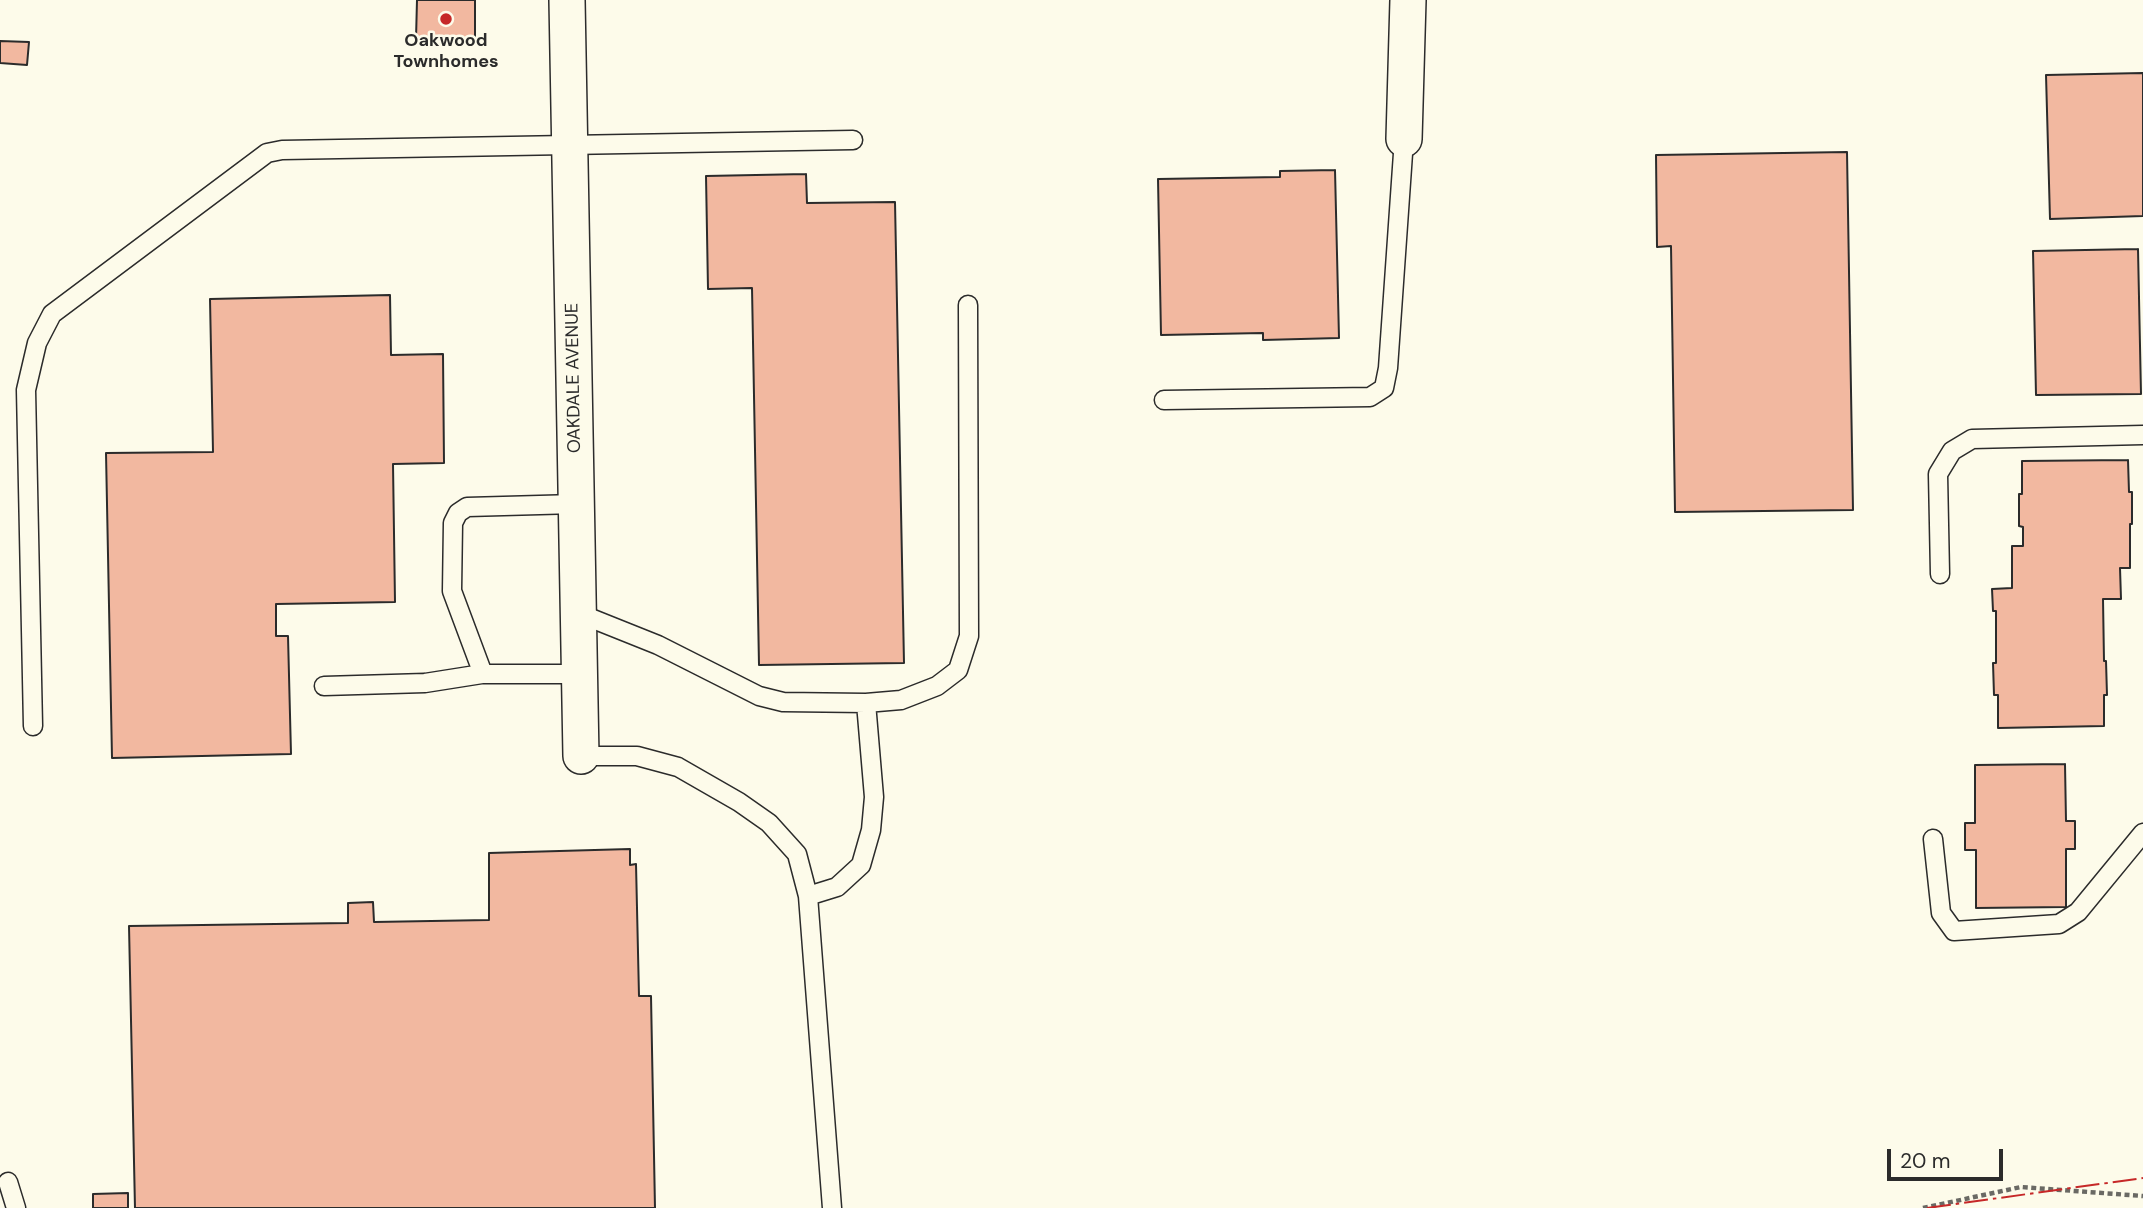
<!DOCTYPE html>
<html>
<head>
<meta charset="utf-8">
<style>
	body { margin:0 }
	#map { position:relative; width:2143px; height:1208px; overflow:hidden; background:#fdfbea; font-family:"DM Sans",sans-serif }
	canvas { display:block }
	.scale { position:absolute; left:1887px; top:1149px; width:116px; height:32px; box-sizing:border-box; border:4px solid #2b2b2b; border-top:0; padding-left:9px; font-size:21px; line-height:24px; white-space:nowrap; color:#2b2b2b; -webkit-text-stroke:5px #fdfbea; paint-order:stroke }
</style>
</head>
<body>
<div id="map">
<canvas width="2143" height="1208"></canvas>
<div class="scale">20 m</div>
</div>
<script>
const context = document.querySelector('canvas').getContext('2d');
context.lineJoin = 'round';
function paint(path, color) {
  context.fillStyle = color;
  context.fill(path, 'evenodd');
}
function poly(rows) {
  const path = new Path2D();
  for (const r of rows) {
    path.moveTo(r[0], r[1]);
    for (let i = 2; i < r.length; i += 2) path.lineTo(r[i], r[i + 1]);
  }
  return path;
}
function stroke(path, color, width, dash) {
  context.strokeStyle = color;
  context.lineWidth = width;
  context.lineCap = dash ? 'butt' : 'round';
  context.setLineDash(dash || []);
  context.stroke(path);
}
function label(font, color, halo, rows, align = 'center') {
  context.font = font + ' "DM Sans",sans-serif';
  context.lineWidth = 5;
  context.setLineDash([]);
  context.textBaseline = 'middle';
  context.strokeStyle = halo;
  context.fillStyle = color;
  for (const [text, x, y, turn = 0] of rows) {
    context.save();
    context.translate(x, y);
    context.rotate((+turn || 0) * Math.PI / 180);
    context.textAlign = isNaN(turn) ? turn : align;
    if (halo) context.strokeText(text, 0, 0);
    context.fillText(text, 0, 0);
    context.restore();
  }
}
const building = poly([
	[417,0,475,0,475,40,416,39,417,0],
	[0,41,29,42,27,65,0,63,0,41],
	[2143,73,2143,216,2050,219,2046,75,2143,73],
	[1847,152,1853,510,1675,512,1671,246,1657,247,1656,155,1847,152],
	[1335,170,1339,338,1263,340,1263,333,1161,335,1158,179,1280,177,1280,171,1335,170],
	[806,174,807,203,895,202,904,663,759,665,752,288,708,289,706,176,806,174],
	[2138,249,2141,394,2036,395,2033,251,2138,249],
	[390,295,391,355,443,354,444,463,393,464,395,602,276,604,276,636,288,636,291,754,112,758,106,453,213,452,210,299,390,295],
	[2128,460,2129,492,2132,492,2132,524,2130,524,2130,568,2120,568,2121,599,2103,599,2104,661,2106,661,2107,695,2104,695,2104,726,1998,728,1998,695,1994,695,1993,663,1996,663,1996,611,1993,611,1992,589,2012,588,2012,546,2023,546,2023,527,2019,526,2019,494,2022,494,2022,461,2128,460],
	[2065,764,2066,821,2075,821,2075,849,2066,849,2066,907,1976,908,1976,850,1965,850,1965,823,1975,823,1975,765,2065,764],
	[630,849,630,865,636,864,639,996,651,996,655,1208,135,1208,129,926,348,923,348,903,373,902,374,922,489,920,489,853,630,849],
	[128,1193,128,1208,93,1208,93,1194,128,1193]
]);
const path = poly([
	[1923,1208,2021,1187,2143,1196]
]);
const service = poly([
	[1164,400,1370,397,1384,388,1388,368,1404,139],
	[576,504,467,507,458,513,453,523,452,591,483,674,579,674],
	[1940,574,1938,474,1952,451,1972,439,2143,435],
	[578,613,658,645,759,696,783,702,866,703,901,700,937,686,958,670,969,636,968,305],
	[324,686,425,683,482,674],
	[33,726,26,390,37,343,52,314,267,153,282,150,853,140],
	[581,756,637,756,678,767,739,802,769,823,797,854,808,896,832,1208],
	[1933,839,1941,913,1954,931,2059,924,2078,912,2143,833],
	[808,896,837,887,861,865,871,830,874,797,866,703],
	[8,1182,16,1208]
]);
const minor = poly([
	[567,0,581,756],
	[1404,139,1408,0]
]);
const power = poly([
	[1927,1208,2143,1178]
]);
const markers = [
	[446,19,7,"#c62828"]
];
const poiNames = [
	["Oakwood",446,41],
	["Townhomes",446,62]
];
const streetNames = [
	["OAKDALE AVENUE",574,378,-91]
];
paint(building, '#f2b8a0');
stroke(building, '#2b2b2b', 2);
stroke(service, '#2b2b2b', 21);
stroke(minor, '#2b2b2b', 38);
stroke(path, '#6a6964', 4.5, [5, 3.5]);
stroke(service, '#fdfbea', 18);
stroke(minor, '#fdfbea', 35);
stroke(power, '#c62828', 2, [24, 5, 3.5, 5]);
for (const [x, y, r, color] of markers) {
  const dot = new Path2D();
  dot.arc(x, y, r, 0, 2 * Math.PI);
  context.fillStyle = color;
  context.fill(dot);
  stroke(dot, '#fdfbea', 2.5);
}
label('bold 18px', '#2b2b2b', '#fdfbea', poiNames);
label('18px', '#2b2b2b', '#fdfbea', streetNames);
</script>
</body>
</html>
